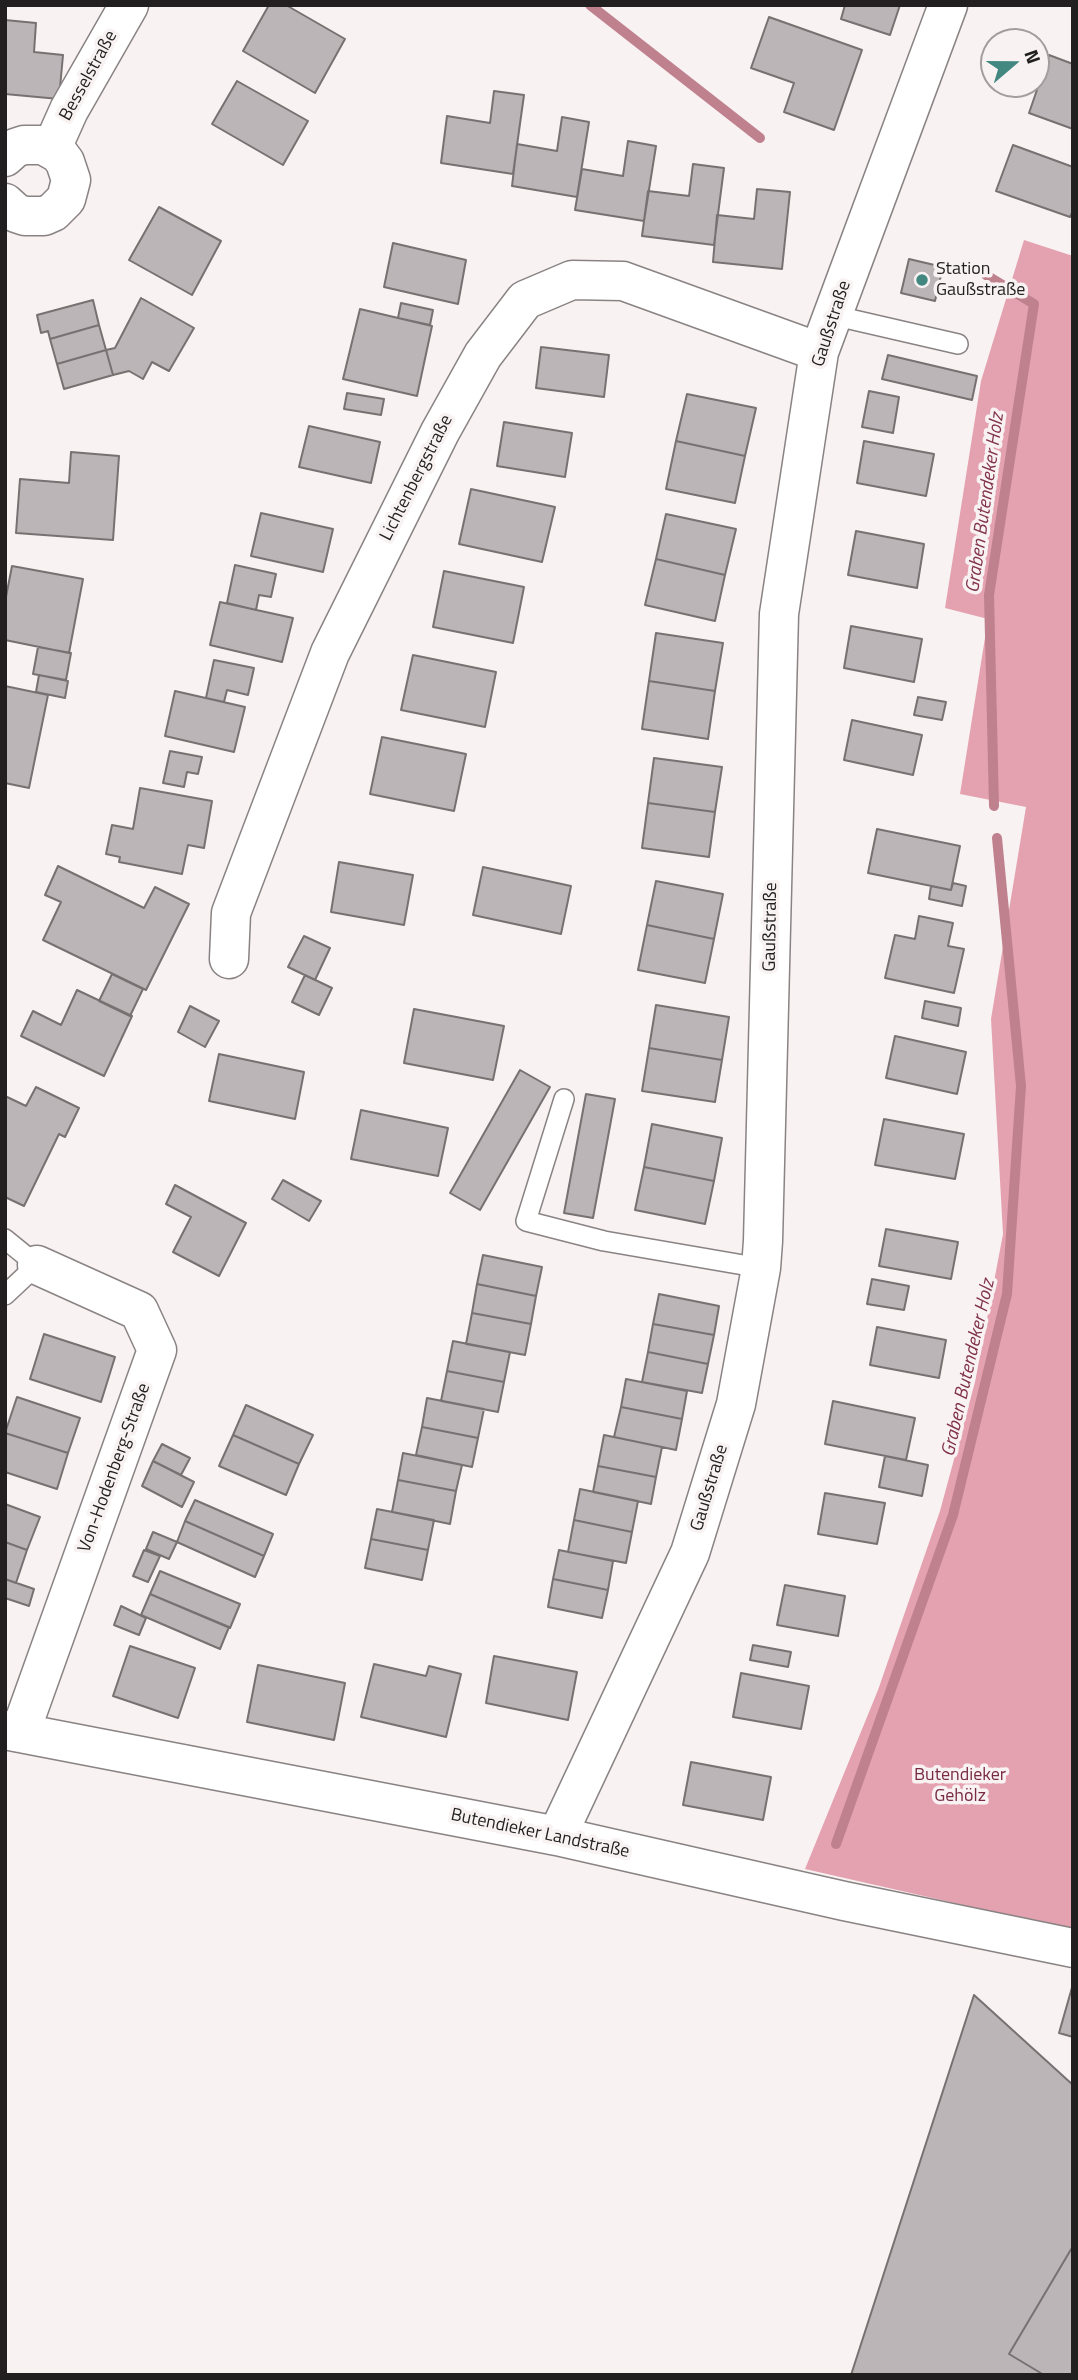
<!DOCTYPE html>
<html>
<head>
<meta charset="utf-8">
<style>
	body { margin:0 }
	#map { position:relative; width:1078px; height:2380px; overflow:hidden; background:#f9f2f3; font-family:"Titillium Web",sans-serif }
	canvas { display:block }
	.frame { position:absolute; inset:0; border:7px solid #211f1f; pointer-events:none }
	.north { position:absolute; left:980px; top:28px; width:70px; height:70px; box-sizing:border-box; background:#f9f2f3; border:2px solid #a39e9e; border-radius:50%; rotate:70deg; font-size:19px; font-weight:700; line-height:28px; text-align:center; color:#211f1f }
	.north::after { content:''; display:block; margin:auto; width:24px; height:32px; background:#428880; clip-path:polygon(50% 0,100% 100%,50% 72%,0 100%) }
</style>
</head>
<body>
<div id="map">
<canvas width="1078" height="2380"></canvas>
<div class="frame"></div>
<div class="north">N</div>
</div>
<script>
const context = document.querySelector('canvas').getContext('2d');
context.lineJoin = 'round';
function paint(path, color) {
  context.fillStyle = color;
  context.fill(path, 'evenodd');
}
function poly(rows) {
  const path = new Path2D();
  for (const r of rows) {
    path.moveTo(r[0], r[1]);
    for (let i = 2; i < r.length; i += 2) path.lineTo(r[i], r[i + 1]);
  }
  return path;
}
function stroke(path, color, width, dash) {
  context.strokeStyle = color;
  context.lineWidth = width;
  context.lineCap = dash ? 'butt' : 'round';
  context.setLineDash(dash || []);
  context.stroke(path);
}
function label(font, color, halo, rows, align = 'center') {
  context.font = font + ' "Titillium Web",sans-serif';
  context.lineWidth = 7;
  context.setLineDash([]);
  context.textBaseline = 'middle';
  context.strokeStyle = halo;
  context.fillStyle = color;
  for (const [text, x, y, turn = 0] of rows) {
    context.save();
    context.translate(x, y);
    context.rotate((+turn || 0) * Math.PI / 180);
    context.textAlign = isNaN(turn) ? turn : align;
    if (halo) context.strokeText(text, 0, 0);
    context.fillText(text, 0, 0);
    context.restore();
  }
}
const forest = poly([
	[1024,240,1073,256,1073,1930,805,1869,878,1690,940,1511,975,1382,1003,1234,991,1019,1026,807,960,794,988,619,945,608,981,381]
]);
const stream = poly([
	[590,5,760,138],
	[986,275,1034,304,989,595,994,806],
	[836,1844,953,1515,1007,1294,1021,1086,997,838]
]);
const building = poly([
	[269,5,286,5,345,39,315,93,243,51,269,5],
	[845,5,900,5,890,35,841,19,845,5],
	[769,17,862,50,834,130,784,112,794,83,751,68,769,17],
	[5,20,36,23,34,52,63,55,59,99,5,94,5,20],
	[1049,55,1073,64,1073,129,1029,113,1049,55],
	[237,81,308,121,283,165,212,124,237,81],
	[494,91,524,95,513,174,441,163,447,116,490,123,494,91],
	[562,117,589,122,577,197,512,186,517,144,557,151,562,117],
	[628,141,656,146,644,221,575,210,582,169,623,176,628,141],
	[1013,145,1073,167,1073,211,1070,217,996,191,1013,145],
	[693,164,724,168,714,245,642,236,648,191,689,196,693,164],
	[757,189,790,192,782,269,713,262,717,215,754,219,757,189],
	[159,207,221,241,192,295,129,260,159,207],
	[393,243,466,260,458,304,384,287,393,243],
	[909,259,943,267,935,301,901,293,909,259],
	[141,298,194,328,169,371,152,362,143,379,129,371,113,375,106,350,115,348,141,298],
	[93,300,99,325,50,339,48,331,41,333,37,315,93,300],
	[401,303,433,310,430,325,398,318,401,303],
	[360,309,432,326,417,396,343,379,360,309],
	[99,325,106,350,57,364,50,339,99,325],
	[541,347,609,355,604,397,536,388,541,347],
	[106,350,113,375,64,389,57,364,106,350],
	[888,355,977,376,972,400,882,379,888,355],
	[869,391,899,397,893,433,862,427,869,391],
	[347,393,384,399,381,415,344,409,347,393],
	[687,394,756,408,745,456,676,441,687,394],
	[504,422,572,433,565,477,497,466,504,422],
	[309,426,380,442,371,483,299,467,309,426],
	[676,441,745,456,735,503,666,489,676,441],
	[864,441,934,454,926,496,857,483,864,441],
	[71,452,119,456,113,540,16,533,20,479,69,483,71,452],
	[471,489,555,507,542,562,459,544,471,489],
	[261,513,333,529,323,572,251,556,261,513],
	[666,514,736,529,725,575,656,559,666,514],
	[856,531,924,544,917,588,848,575,856,531],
	[656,559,725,575,715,621,645,605,656,559],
	[235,565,276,574,271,597,259,595,256,610,227,603,235,565],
	[12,566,83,579,69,653,5,640,5,602,12,566],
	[444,571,524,587,513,643,433,627,444,571],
	[220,602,293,618,282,662,210,645,220,602],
	[851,626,922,639,914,682,844,668,851,626],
	[656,633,723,643,715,691,649,681,656,633],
	[38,647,71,653,66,680,33,674,38,647],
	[413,655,496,672,485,727,401,710,413,655],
	[214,660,254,668,248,695,227,690,224,702,206,698,214,660],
	[39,675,68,681,65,698,36,692,39,675],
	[649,681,715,691,708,739,642,729,649,681],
	[5,686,48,695,29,788,5,783,5,686],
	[175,691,245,707,234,752,165,736,175,691],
	[918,697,946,702,942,720,914,715,918,697],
	[852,720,922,735,913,775,844,760,852,720],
	[382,737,466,754,454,811,370,794,382,737],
	[170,751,202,757,198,774,187,772,184,787,163,783,170,751],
	[654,758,722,767,715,812,648,803,654,758],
	[140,788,212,801,204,848,188,845,182,874,119,862,120,857,106,854,112,825,133,829,140,788],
	[648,803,715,812,709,857,642,848,648,803],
	[877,829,960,846,951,890,868,873,877,829],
	[339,862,413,875,404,925,331,912,339,862],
	[58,866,144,908,155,887,189,904,146,990,43,940,61,902,45,895,58,866],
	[483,867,571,886,561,934,473,915,483,867],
	[656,881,723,894,714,939,647,925,656,881],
	[953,883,966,886,962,906,929,899,931,886,951,890,953,883],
	[919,916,953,923,948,946,964,949,954,993,885,978,895,935,915,939,919,916],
	[647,925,714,939,705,983,638,970,647,925],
	[304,936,330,948,315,980,288,967,304,936],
	[112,974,143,989,130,1016,99,1001,112,974],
	[305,975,332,988,319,1015,292,1002,305,975],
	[77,990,132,1016,104,1076,21,1036,33,1011,61,1025,77,990],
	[925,1001,961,1008,958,1026,922,1018,925,1001],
	[656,1005,729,1017,722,1060,649,1048,656,1005],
	[190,1006,219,1021,205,1047,178,1032,190,1006],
	[414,1009,504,1026,493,1080,404,1063,414,1009],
	[895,1036,966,1052,957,1094,886,1078,895,1036],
	[649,1048,722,1060,715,1102,642,1091,649,1048],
	[219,1054,304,1072,295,1119,209,1101,219,1054],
	[520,1070,550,1087,480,1210,450,1193,520,1070],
	[36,1087,79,1108,65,1137,59,1134,24,1206,5,1197,5,1096,26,1106,36,1087],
	[586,1094,615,1099,593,1218,564,1213,586,1094],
	[361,1110,448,1128,438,1176,351,1159,361,1110],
	[884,1119,964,1134,955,1179,875,1165,884,1119],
	[652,1124,722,1138,714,1181,644,1167,652,1124],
	[644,1167,714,1181,705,1224,635,1210,644,1167],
	[283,1180,321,1201,309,1221,272,1199,283,1180],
	[175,1185,246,1223,219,1276,173,1252,191,1217,166,1204,175,1185],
	[886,1229,958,1242,951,1279,879,1266,886,1229],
	[483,1255,542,1267,536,1296,477,1284,483,1255],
	[872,1279,909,1286,904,1310,867,1304,872,1279],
	[477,1284,536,1296,531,1324,472,1313,477,1284],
	[659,1294,719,1306,714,1335,653,1324,659,1294],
	[472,1313,531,1324,525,1355,466,1344,472,1313],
	[653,1324,714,1335,708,1364,648,1352,653,1324],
	[877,1327,946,1340,939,1378,870,1365,877,1327],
	[44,1334,115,1357,101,1402,30,1379,44,1334],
	[453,1341,510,1352,504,1382,447,1371,453,1341],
	[648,1352,708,1364,702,1393,642,1382,648,1352],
	[447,1371,504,1382,498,1412,441,1401,447,1371],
	[626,1379,687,1391,682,1419,621,1407,626,1379],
	[17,1397,80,1418,68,1453,5,1433,17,1397],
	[427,1398,484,1409,478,1438,422,1427,427,1398],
	[833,1401,915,1418,906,1460,825,1444,833,1401],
	[246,1405,313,1435,299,1464,233,1435,246,1405],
	[621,1407,682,1419,676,1450,614,1437,621,1407],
	[422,1427,478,1438,472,1467,416,1455,422,1427],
	[5,1433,68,1453,57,1489,5,1472,5,1433],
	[233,1435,299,1464,286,1495,219,1466,233,1435],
	[604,1435,662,1447,656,1477,598,1466,604,1435],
	[162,1444,190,1458,181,1475,153,1461,162,1444],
	[403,1453,462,1465,456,1491,398,1480,403,1453],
	[885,1456,928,1465,922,1496,879,1487,885,1456],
	[153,1461,194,1482,182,1507,142,1486,153,1461],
	[598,1466,656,1477,651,1504,593,1492,598,1466],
	[398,1480,456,1491,450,1524,392,1512,398,1480],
	[580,1489,638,1501,632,1532,574,1520,580,1489],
	[825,1493,885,1503,877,1544,818,1534,825,1493],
	[195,1500,273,1534,264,1556,185,1521,195,1500],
	[5,1504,40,1517,27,1550,5,1542,5,1504],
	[377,1509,434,1520,428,1550,371,1539,377,1509],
	[574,1520,632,1532,626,1563,568,1552,574,1520],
	[185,1521,264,1556,255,1577,177,1542,185,1521],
	[153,1532,177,1542,169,1559,146,1549,153,1532],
	[371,1539,428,1550,422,1580,365,1568,371,1539],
	[5,1542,27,1550,16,1583,5,1579,5,1542],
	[144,1550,160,1556,148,1582,133,1576,144,1550],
	[559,1550,613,1561,608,1590,553,1579,559,1550],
	[160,1571,240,1604,230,1628,150,1594,160,1571],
	[5,1579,34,1589,29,1606,5,1598,5,1579],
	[553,1579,608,1590,602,1618,548,1607,553,1579],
	[785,1585,845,1596,838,1636,777,1625,785,1585],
	[150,1594,229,1627,220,1649,141,1615,150,1594],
	[121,1606,146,1618,139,1635,114,1625,121,1606],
	[753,1645,791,1652,788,1667,750,1660,753,1645],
	[130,1646,195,1668,178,1718,113,1696,130,1646],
	[494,1656,577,1672,568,1720,486,1703,494,1656],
	[374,1664,426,1676,429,1666,461,1674,446,1737,361,1717,374,1664],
	[258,1665,345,1683,334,1740,247,1722,258,1665],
	[741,1673,809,1686,801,1729,733,1717,741,1673],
	[691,1762,771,1777,763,1820,683,1805,691,1762],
	[1073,1984,1073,2037,1059,2033,1073,1984],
	[974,1995,1073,2085,1073,2246,1009,2354,1044,2375,851,2375,974,1995],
	[1073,2246,1073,2375,1044,2375,1009,2354,1073,2246]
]);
const service = poly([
	[832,315,958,344],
	[564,1099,526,1221,604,1241,761,1268],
	[5,1239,37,1265,5,1295]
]);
const minor = poly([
	[52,148,69,110,129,5],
	[5,157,15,148,24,145,43,145,59,154,65,162,71,180,66,199,53,212,44,216,25,216,16,213,5,203],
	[229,959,231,913,330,653,440,432,483,355,525,300,572,280,623,281,819,352],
	[5,1730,557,1836,844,1901,1073,1948],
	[20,1733,157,1350,139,1311,37,1265],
	[557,1836,690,1553,736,1404,761,1268,763,1241,779,614,819,352,948,5]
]);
const markers = [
	[922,280,7,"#428880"]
];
const streetNames = [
	["Besselstraße",89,76,-61],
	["Gaußstraße",832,324,-72],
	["Lichtenbergstraße",417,478,-63],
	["Gaußstraße",771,927,-89],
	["Von-Hodenberg-Straße",115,1468,-70],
	["Gaußstraße",710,1488,-73],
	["Butendieker Landstraße",540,1834,12]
];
const poiNames = [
	["Station",936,270],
	["Gaußstraße",936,291]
];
const parkNames = [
	["Butendieker",960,1776],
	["Gehölz",960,1797]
];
const waterNames = [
	["Graben Butendeker Holz",986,503,-82],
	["Graben Butendeker Holz",969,1368,-77]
];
paint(forest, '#e4a2b0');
stroke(stream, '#c0818f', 10);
paint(building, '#bcb5b7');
stroke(building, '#777172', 2);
stroke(service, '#8a8384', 22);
stroke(minor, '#8a8384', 41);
stroke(service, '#fff', 19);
stroke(minor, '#fff', 38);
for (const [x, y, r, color] of markers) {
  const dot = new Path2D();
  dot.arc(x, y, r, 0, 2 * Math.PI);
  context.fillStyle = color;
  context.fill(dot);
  stroke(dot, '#f9f2f3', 2.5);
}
label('18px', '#211f1f', '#f9f2f3', streetNames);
label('18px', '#211f1f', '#f9f2f3', poiNames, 'left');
label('18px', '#782a42', '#f9f2f3', parkNames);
label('italic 19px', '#81334a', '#f9f2f3', waterNames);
</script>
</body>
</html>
